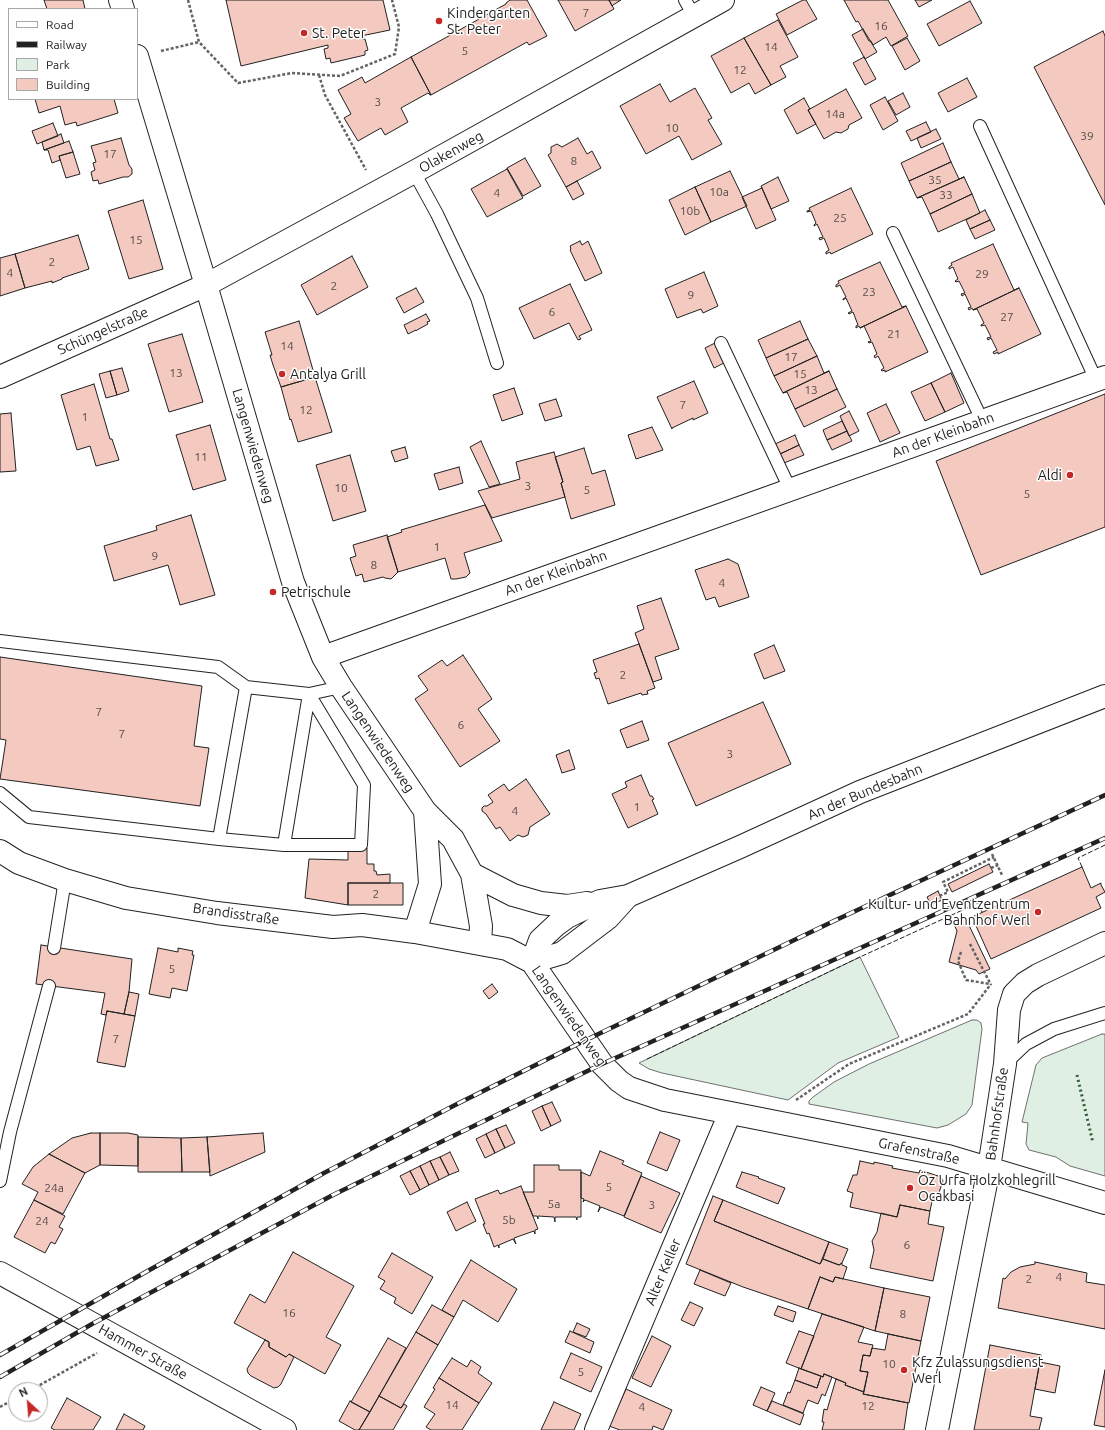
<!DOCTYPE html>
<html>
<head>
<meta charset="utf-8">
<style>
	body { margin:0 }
	#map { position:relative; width:1105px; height:1430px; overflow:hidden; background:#fff; font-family:Ubuntu,sans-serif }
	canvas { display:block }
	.legend { position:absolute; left:8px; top:8px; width:130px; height:92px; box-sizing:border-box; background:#fff; border:1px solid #a7a7a7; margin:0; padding:5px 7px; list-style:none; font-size:12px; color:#222 }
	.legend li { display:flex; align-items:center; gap:8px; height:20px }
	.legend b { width:20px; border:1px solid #a7a7a7 }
	.north { position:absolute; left:8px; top:1382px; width:40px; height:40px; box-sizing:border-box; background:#fff; border:1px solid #a7a7a7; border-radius:50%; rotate:334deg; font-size:11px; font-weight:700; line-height:16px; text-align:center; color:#222 }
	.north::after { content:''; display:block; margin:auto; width:14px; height:18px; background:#c62828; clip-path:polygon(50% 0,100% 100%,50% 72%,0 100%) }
</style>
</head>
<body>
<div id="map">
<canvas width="1105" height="1430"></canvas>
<ul class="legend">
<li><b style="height:5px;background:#fff"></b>Road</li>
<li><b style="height:5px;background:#222"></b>Railway</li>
<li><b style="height:11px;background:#e0efe3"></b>Park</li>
<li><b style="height:11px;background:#f3c9c0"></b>Building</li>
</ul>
<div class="north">N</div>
</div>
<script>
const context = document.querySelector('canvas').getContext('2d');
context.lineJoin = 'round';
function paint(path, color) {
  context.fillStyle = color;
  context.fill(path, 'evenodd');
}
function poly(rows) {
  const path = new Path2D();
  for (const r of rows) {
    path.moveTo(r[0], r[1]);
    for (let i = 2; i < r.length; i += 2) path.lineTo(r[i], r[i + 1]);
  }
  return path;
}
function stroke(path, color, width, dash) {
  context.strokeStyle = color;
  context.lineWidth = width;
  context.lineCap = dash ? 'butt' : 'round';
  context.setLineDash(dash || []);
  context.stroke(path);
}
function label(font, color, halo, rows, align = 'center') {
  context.font = font + ' Ubuntu,sans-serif';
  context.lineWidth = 3;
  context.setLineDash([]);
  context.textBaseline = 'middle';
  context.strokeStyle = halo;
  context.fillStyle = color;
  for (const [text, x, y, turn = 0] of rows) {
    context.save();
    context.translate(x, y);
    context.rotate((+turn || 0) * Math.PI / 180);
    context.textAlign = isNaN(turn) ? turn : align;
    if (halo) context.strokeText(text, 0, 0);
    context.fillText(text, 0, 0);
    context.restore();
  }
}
const green = poly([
	[860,957,899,1037,838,1063,788,1100,662,1073,649,1069,639,1063,860,957],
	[972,1020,977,1020,981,1023,982,1029,972,1105,966,1114,948,1125,937,1128,809,1104,809,1101,813,1097,834,1082,869,1064,972,1020],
	[1102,1034,1105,1034,1105,1176,1070,1166,1056,1157,1029,1150,1026,1144,1028,1123,1022,1122,1036,1065,1042,1058,1102,1034]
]);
const building = poly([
	[44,0,83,0,85,9,47,9,44,0],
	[226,0,383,0,390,30,361,36,362,39,365,39,368,50,365,51,365,55,331,63,330,58,326,59,324,49,328,48,328,45,241,66,226,0],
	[510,0,527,0,547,36,529,45,527,42,431,95,411,57,506,4,506,3,510,0],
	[558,0,609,0,614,9,575,31,558,0],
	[609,0,621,0,613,5,612,6,609,0],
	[803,0,806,0,817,19,787,35,776,14,803,0],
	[844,0,888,0,908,36,891,46,886,37,873,45,871,41,869,41,858,21,856,22,844,0],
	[915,0,932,0,919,7,915,0],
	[970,1,982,23,939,46,927,24,970,1],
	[778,20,798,57,780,66,786,77,771,85,744,38,778,20],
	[863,29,877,52,865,59,852,35,863,29],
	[1103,31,1105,36,1105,205,1034,67,1103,31],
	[744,38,771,85,755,94,749,83,731,93,711,56,744,38],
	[907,38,920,61,905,70,892,46,907,38],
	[411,57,431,95,430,95,428,93,401,108,408,122,385,135,381,128,358,141,344,118,351,114,338,90,362,77,365,83,411,57],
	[864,57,876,79,865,85,853,63,864,57],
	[967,78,977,97,948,112,938,93,967,78],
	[660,84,670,102,695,88,712,118,708,120,722,144,692,160,679,136,646,154,620,106,660,84],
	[846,89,862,118,849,125,848,129,841,133,836,132,824,139,808,110,846,89],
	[903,93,910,107,896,115,888,101,903,93],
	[885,97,898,121,883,130,870,105,885,97],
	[804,98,810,109,808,110,816,124,797,134,784,110,804,98],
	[35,99,114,99,118,113,77,126,76,122,65,125,60,106,39,113,35,99],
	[926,122,931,132,911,141,906,131,926,122],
	[53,123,58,136,37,144,32,131,53,123],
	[936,129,941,139,921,148,917,138,936,129],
	[61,134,64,143,44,150,42,142,61,134],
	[121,138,129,165,132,169,132,174,128,177,123,177,99,184,98,180,93,181,91,172,95,170,93,163,96,162,91,146,121,138],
	[578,138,587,154,592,151,601,168,566,187,548,155,551,153,551,147,557,144,562,147,578,138],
	[69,141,73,152,59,156,60,160,52,163,48,150,44,150,69,141],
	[943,143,951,162,909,181,901,163,943,143],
	[73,152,80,174,66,178,59,156,73,152],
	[525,158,541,186,523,196,507,168,525,158],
	[951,162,959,179,964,177,917,198,909,181,951,162],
	[507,169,523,198,487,217,471,189,507,169],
	[730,171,747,206,711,222,695,187,730,171],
	[778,177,789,201,771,209,761,186,778,177],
	[964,177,972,194,930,214,922,197,917,198,964,177],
	[577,181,584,194,573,200,566,187,577,181],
	[695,187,711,222,685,235,669,200,695,187],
	[762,188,776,220,756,229,742,197,762,188],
	[851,188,873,234,831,254,830,252,826,254,826,252,829,250,824,238,820,240,819,238,823,237,817,224,814,226,814,225,816,223,811,211,807,212,807,211,810,210,809,208,851,188],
	[972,194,980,213,938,232,930,214,972,194],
	[143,200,163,269,129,279,108,211,143,200],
	[985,210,990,220,970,229,966,220,985,210],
	[990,220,995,230,975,239,970,229,990,220],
	[78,235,89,269,62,278,62,279,52,283,52,281,25,288,15,254,78,235],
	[580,241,582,245,588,241,602,273,585,281,570,250,571,249,570,246,580,241],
	[993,244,1014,290,1019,288,973,310,972,308,969,310,968,308,971,307,965,294,962,296,961,294,965,293,959,281,956,282,955,281,958,279,953,267,949,269,949,267,952,265,951,263,993,244],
	[15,254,25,288,0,296,0,258,15,254],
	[352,256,368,287,317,315,301,285,352,256],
	[880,262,902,307,906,306,860,328,859,326,856,328,856,326,858,325,853,312,849,314,848,313,852,311,846,298,843,300,843,299,846,297,840,285,836,287,836,285,839,283,838,281,880,262],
	[704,272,718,306,703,313,701,309,677,318,665,289,704,272],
	[570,284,592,330,579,336,581,339,578,340,569,323,534,339,519,308,570,284],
	[416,288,424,302,404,313,396,298,416,288],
	[1019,288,1041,334,998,354,998,352,994,354,993,352,997,350,991,338,988,340,987,338,991,337,985,325,981,326,981,325,984,323,977,309,973,310,1019,288],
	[906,306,928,352,885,372,885,370,882,371,881,370,884,368,878,356,875,358,874,356,877,354,872,342,869,343,868,342,871,341,864,326,860,328,906,306],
	[426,314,430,321,427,322,428,324,417,330,416,331,416,330,408,334,404,325,426,314],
	[299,321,315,377,281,387,273,365,270,355,272,355,265,332,299,321],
	[800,321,808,339,766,358,758,340,800,321],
	[182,334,203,402,169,412,148,344,182,334],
	[808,339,817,356,774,376,766,358,808,339],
	[715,343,724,363,714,368,705,348,715,343],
	[817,356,824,373,829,371,783,393,774,376,817,356],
	[122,368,129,391,117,395,110,371,122,368],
	[110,371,117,395,106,398,99,374,110,371],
	[829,371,837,389,795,409,787,392,783,393,829,371],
	[951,373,964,403,945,412,931,383,951,373],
	[315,377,332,432,298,442,291,419,290,420,281,387,315,377],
	[694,381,708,413,693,420,693,418,672,428,672,429,657,397,694,381],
	[931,383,945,412,925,421,911,392,931,383],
	[94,384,110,439,112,439,119,460,96,466,90,446,77,450,61,395,94,384],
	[514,388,523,414,502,421,493,395,514,388],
	[837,389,846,407,804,427,795,409,837,389],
	[1105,394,1105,527,981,575,936,461,1105,394],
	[556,399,562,416,545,421,539,404,556,399],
	[886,404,900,433,880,442,867,413,886,404],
	[849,411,859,431,849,436,840,416,849,411],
	[11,413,16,471,0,472,0,414,11,413],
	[842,421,847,431,827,440,823,430,842,421],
	[210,425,226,480,193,490,176,435,210,425],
	[652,427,663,450,636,459,628,435,652,427],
	[847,431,852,441,832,450,827,440,847,431],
	[795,435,799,445,780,454,775,444,795,435],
	[481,441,500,484,489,487,470,447,481,441],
	[799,445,804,455,784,463,780,454,799,445],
	[405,447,408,458,395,462,391,451,405,447],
	[584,448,592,474,605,470,615,505,571,519,561,483,563,482,555,457,584,448],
	[554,452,563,482,561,483,565,497,492,518,478,491,520,479,516,462,554,452],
	[350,455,366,511,333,521,316,465,350,455],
	[459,467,463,483,439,490,434,474,459,467],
	[485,505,502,541,464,553,470,573,466,577,456,579,451,579,445,558,398,572,387,537,402,532,401,530,485,505],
	[191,515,215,595,180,605,168,565,114,581,104,546,157,530,156,526,191,515],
	[387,535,398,572,391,579,385,578,383,577,364,582,362,574,356,576,350,558,356,556,353,545,387,535],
	[728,559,738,564,749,597,719,607,715,597,706,600,695,570,728,559],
	[661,598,679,649,655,657,662,679,653,682,635,633,644,629,637,606,661,598],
	[639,644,655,688,647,691,648,694,642,695,641,693,608,704,599,678,596,679,594,673,597,672,593,660,639,644],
	[774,645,785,671,764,679,754,654,774,645],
	[463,655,492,699,478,709,500,741,460,767,415,699,428,690,418,676,442,660,447,666,463,655],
	[0,657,202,686,194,746,209,748,200,806,0,779,6,740,0,739,0,657],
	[763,702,791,764,696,806,668,743,763,702],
	[642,721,649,740,627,748,620,730,642,721],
	[569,750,575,769,562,773,556,755,569,750],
	[641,775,650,796,652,796,654,799,652,800,658,814,628,828,612,794,627,787,625,782,641,775],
	[526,779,550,814,530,827,528,835,523,837,518,835,510,841,500,827,496,829,486,814,482,811,482,808,484,806,487,806,493,802,488,795,504,784,509,791,526,779],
	[348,848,367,848,367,864,374,864,374,871,376,871,377,875,390,874,390,883,348,883,348,905,305,898,309,859,348,860,348,848],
	[989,864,993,872,952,892,948,884,989,864],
	[1082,867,1091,888,1101,883,1101,885,1105,892,1096,897,1101,908,991,959,972,917,1082,867],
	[348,883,403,883,403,905,348,905,348,883],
	[938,891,942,900,931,905,927,897,938,891],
	[965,917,990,969,979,974,976,970,949,962,957,931,953,922,965,917],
	[41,945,132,959,129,992,124,1014,107,1011,106,1015,101,1014,105,993,36,984,41,945],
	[158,948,178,952,178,948,193,951,192,955,194,955,187,991,172,988,170,998,149,994,158,948],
	[492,984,498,992,489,999,483,991,492,984],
	[129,992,139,994,135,1016,124,1014,129,992],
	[107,1011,135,1016,125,1067,97,1062,107,1011],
	[552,1102,561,1121,551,1126,542,1106,552,1102],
	[542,1106,551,1126,541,1131,532,1111,542,1106],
	[506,1125,515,1143,505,1148,496,1129,506,1125],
	[496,1129,505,1148,495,1153,486,1134,496,1129],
	[660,1132,680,1140,667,1171,647,1163,660,1132],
	[91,1133,100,1133,100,1165,85,1173,49,1154,72,1138,91,1133],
	[100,1133,128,1133,138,1135,138,1166,100,1165,100,1133],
	[263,1133,265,1152,210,1176,207,1137,263,1133],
	[486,1134,495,1153,485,1158,476,1139,486,1134],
	[138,1137,181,1138,182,1172,138,1172,138,1137],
	[207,1137,210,1172,182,1172,181,1138,207,1137],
	[600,1151,624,1161,622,1164,642,1173,624,1216,601,1207,598,1212,600,1206,585,1200,583,1202,584,1199,581,1198,581,1172,590,1176,600,1151],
	[450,1152,459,1171,449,1175,440,1157,450,1152],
	[49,1154,85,1173,63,1214,34,1200,38,1192,22,1184,33,1167,49,1154],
	[440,1157,449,1175,439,1180,430,1161,440,1157],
	[430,1161,439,1180,429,1185,420,1166,430,1161],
	[860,1161,874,1164,874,1162,893,1166,892,1168,919,1173,920,1170,941,1177,943,1181,937,1198,933,1197,930,1211,900,1205,897,1217,850,1207,853,1193,847,1191,853,1175,857,1175,860,1161],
	[534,1165,559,1165,559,1170,581,1170,581,1217,577,1217,577,1220,576,1217,555,1217,555,1222,554,1217,538,1216,538,1219,537,1216,533,1216,523,1192,534,1192,534,1165],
	[420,1166,429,1185,420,1190,410,1171,420,1166],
	[410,1171,420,1190,410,1195,400,1176,410,1171],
	[742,1172,759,1177,758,1178,785,1188,778,1204,736,1187,742,1172],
	[641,1176,680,1193,661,1233,624,1217,641,1176],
	[521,1186,538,1229,535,1230,535,1234,534,1231,514,1238,516,1244,513,1239,499,1245,499,1248,498,1245,494,1247,489,1233,487,1234,483,1224,485,1224,475,1199,498,1190,500,1194,521,1186],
	[713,1196,723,1200,714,1221,820,1264,823,1259,839,1265,842,1263,842,1265,847,1267,843,1279,835,1277,833,1282,820,1277,808,1309,743,1287,686,1264,713,1196],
	[34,1200,65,1216,59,1227,63,1229,55,1244,51,1242,45,1253,14,1237,34,1200],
	[723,1200,829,1242,820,1264,714,1221,723,1200],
	[467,1202,476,1221,456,1231,447,1212,467,1202],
	[900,1205,930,1211,928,1224,944,1227,933,1281,870,1268,874,1250,872,1241,877,1232,881,1213,897,1217,900,1205],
	[829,1242,848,1249,842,1263,839,1265,823,1259,829,1242],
	[293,1252,354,1286,326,1337,341,1345,325,1374,289,1354,286,1357,269,1347,269,1342,234,1323,250,1294,265,1303,293,1252],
	[392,1253,433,1277,412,1314,394,1303,396,1298,380,1289,385,1281,378,1277,392,1253],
	[471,1260,517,1289,498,1322,463,1300,454,1317,442,1310,471,1260],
	[1035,1262,1087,1273,1086,1282,1105,1285,1105,1329,998,1308,1003,1278,1005,1279,1011,1272,1020,1267,1035,1264,1035,1262],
	[700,1270,731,1283,725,1296,694,1284,700,1270],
	[820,1277,833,1282,835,1277,884,1288,875,1331,808,1309,820,1277],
	[884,1288,930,1297,921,1341,875,1331,884,1288],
	[690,1302,703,1308,694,1326,681,1320,690,1302],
	[432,1305,454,1317,438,1345,416,1332,432,1305],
	[778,1306,796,1312,793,1322,774,1315,778,1306],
	[822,1314,864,1327,858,1342,873,1345,870,1356,863,1355,860,1371,868,1372,864,1392,845,1385,846,1383,824,1374,823,1377,801,1369,822,1314],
	[577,1323,590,1329,586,1337,573,1332,577,1323],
	[570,1331,594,1342,590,1353,565,1342,570,1331],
	[799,1331,814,1336,801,1369,786,1363,799,1331],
	[416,1332,438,1345,401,1408,379,1396,416,1332],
	[888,1334,921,1341,909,1403,863,1394,868,1372,860,1371,863,1355,870,1356,872,1348,885,1350,888,1334],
	[652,1336,671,1346,651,1387,632,1378,652,1336],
	[388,1338,406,1348,370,1412,351,1402,388,1338],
	[265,1340,269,1342,269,1347,286,1357,289,1354,294,1357,281,1384,278,1387,274,1388,251,1376,248,1373,247,1369,265,1340],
	[990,1345,1041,1355,1030,1416,1042,1418,1039,1430,974,1430,990,1345],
	[571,1353,602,1367,591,1392,560,1378,571,1353],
	[452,1358,467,1367,471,1360,481,1367,478,1373,492,1383,479,1403,439,1378,452,1358],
	[1040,1362,1060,1366,1055,1393,1035,1389,1040,1362],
	[799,1368,821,1376,817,1388,795,1380,799,1368],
	[1105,1370,1105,1427,1094,1425,1105,1370],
	[824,1374,832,1377,825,1396,822,1394,818,1404,808,1400,803,1413,783,1405,788,1392,790,1393,795,1380,817,1388,821,1376,823,1377,824,1374],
	[439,1378,479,1403,462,1430,431,1430,426,1427,435,1414,424,1407,435,1389,433,1388,439,1378],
	[836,1379,846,1383,845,1385,864,1392,863,1394,908,1403,904,1430,822,1430,824,1422,822,1422,824,1409,827,1410,836,1379],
	[761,1387,775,1393,767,1411,753,1405,761,1387],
	[626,1389,672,1410,663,1430,653,1426,652,1430,620,1430,609,1426,626,1389],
	[379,1396,401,1408,404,1404,407,1406,393,1430,359,1430,379,1396],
	[67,1398,101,1417,93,1430,55,1430,51,1428,67,1398],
	[350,1401,370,1412,359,1430,355,1430,339,1421,350,1401],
	[772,1401,804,1414,800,1425,767,1411,772,1401],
	[554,1402,581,1414,574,1430,541,1430,554,1402],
	[124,1414,145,1426,143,1430,116,1430,124,1414]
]);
const path = poly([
	[188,0,199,42,238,83,292,73,340,76,395,54,399,27,392,0],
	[161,51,199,42],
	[319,75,325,95,366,170],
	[992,854,1002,875],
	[991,868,998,865],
	[935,898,948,892,943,882,994,857],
	[970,944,991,985],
	[961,952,958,961,966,980,990,984],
	[796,1100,849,1064,968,1014,991,984],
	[31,1390,97,1353],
	[0,1407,16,1398]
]);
const lane = poly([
	[685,0,694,16],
	[980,126,1096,380],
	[414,172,437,214,477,298,497,363],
	[893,233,982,420],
	[721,343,790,489],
	[0,641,218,667,246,687,309,694,341,687],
	[0,793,29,817,219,839,246,687],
	[219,839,284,845,309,694],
	[284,845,361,845,364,785,309,694],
	[54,948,65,880],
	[1006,1063,1026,1044,1054,1029,1105,1013],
	[0,1181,10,1132,49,986]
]);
const street = poly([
	[120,0,123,9],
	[137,56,206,285,293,582,323,657,341,687,425,811,453,839,472,874,481,926,480,943],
	[0,377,206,285,414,172,723,0],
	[323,657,1105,377],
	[0,851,19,863,65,880,126,898,217,913,333,927,362,925,415,932,507,949,532,962,602,1064,619,1081,629,1088,665,1100,948,1156,1105,1203],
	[472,874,513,895,541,903,567,906,587,903],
	[415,932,430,884,425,811],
	[532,962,540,940,556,925,567,917,600,901,628,896,740,847,860,792,1105,696],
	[532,962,562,953,608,918,628,896],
	[0,1273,285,1430],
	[596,1430,730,1113],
	[937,1430,989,1168,1005,1064,1009,1010,1014,994,1025,983,1038,975,1105,943]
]);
const rail = poly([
	[0,1355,144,1273,324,1173,459,1103,586,1040,836,920,1105,795],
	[0,1377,92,1324,331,1196,453,1136,602,1064,1105,838]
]);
const hedge = poly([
	[1077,1075,1093,1143]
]);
const fence = poly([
	[1082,867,1078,858,1105,845],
	[647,1059,860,957,978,903,982,912]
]);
const markers = [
	[439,21,4,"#c62828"],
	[304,33,4,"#c62828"],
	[282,374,4,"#c62828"],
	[1070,475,4,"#c62828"],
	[273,592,4,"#c62828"],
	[1038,912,4,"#c62828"],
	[910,1188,4,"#c62828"],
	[904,1370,4,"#c62828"]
];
const numberNames = [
	["7",586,13],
	["16",881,26],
	["14",771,47],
	["5",465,51],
	["12",740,70],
	["3",378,102],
	["14a",835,114],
	["10",672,128],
	["39",1087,136],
	["17",110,154],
	["8",574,161],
	["35",935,180],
	["10a",719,192],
	["4",497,193],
	["33",946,195],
	["10b",690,211],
	["25",840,218],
	["15",136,240],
	["2",52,262],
	["4",10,273],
	["29",982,274],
	["2",334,286],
	["23",869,292],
	["9",691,295],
	["6",552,312],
	["27",1007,317],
	["21",894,334],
	["14",287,346],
	["17",791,357],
	["13",176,373],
	["15",800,374],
	["13",811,390],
	["7",683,405],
	["12",306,410],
	["1",85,417],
	["11",201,457],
	["3",528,486],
	["10",341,488],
	["5",587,490],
	["5",1027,494],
	["1",437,547],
	["9",155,556],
	["8",374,565],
	["4",722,583],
	["2",623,675],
	["7",99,712],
	["6",461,725],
	["7",122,734],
	["3",730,754],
	["1",637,807],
	["4",515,811],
	["2",376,894],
	["5",172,969],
	["7",116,1039],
	["5",609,1187],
	["24a",54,1188],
	["5a",554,1204],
	["3",652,1205],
	["5b",509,1220],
	["24",42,1221],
	["6",907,1245],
	["4",1059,1277],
	["2",1029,1279],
	["16",289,1313],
	["8",903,1314],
	["10",889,1364],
	["5",581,1372],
	["14",452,1405],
	["12",868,1406],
	["4",642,1407]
];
const poiNames = [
	["Kindergarten",447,13],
	["St. Peter",447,29],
	["St. Peter",312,33],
	["Antalya Grill",290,374],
	["Aldi",1062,475,"right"],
	["Petrischule",281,592],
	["Kultur- und Eventzentrum",1030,904,"right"],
	["Bahnhof Werl",1030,920,"right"],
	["Öz Urfa Holzkohlegrill",918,1180],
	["Ocakbasi",918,1196],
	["Kfz Zulassungsdienst",912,1362],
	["Werl",912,1378]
];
const streetNames = [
	["Olakenweg",451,152,-29],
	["Schüngelstraße",103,331,-24],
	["An der Kleinbahn",943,435,-20],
	["Langenwiedenweg",253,446,74],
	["An der Kleinbahn",556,573,-20],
	["Langenwiedenweg",378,742,56],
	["An der Bundesbahn",865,792,-23],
	["Brandisstraße",236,914,8],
	["Langenwiedenweg",569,1016,55],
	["Bahnhofstraße",997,1114,-82],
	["Grafenstraße",919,1151,12],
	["Alter Keller",663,1272,-67],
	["Hammer Straße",143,1352,29]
];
paint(green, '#e0efe3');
stroke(green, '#6f6f6f', 1);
paint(building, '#f3c9c0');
stroke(building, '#222', 1);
stroke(lane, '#222', 14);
stroke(street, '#222', 24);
stroke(path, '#646464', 2.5, [3, 2]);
stroke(lane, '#fff', 12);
stroke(street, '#fff', 22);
stroke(rail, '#222', 4.5);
stroke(rail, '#fff', 3, [9]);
stroke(hedge, '#2f5e38', 3, [2, 3]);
stroke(fence, '#222', 1, [5, 2]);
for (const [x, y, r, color] of markers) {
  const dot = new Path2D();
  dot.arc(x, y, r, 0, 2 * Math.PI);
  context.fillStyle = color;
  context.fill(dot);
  stroke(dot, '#fff', 1.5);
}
label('12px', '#564c4a', null, numberNames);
label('14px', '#222', '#fff', poiNames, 'left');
label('14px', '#222', '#fff', streetNames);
</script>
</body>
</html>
